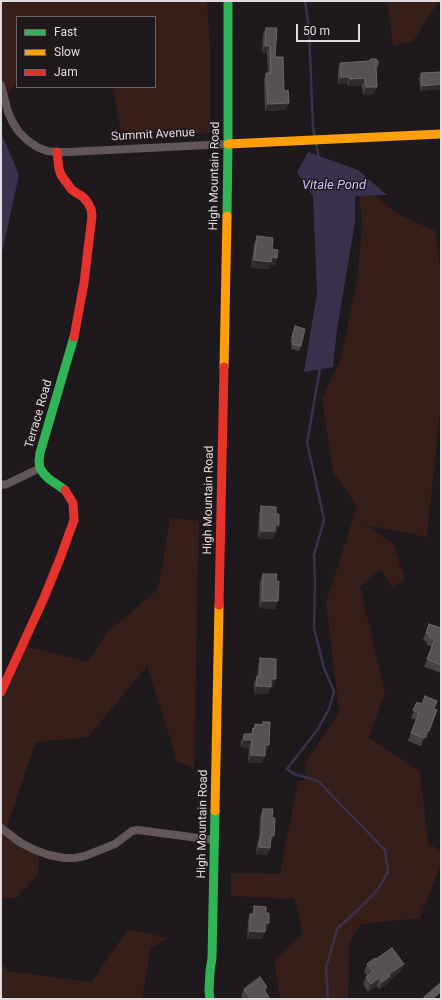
<!DOCTYPE html>
<html>
<head>
<meta charset="utf-8">
<style>
	body { margin:0 }
	#map { position:relative; width:442px; height:1000px; overflow:hidden; background:#1e191c; font-family:Roboto,sans-serif }
	canvas { display:block }
	.frame { position:absolute; inset:0; border:2px solid #e0dbde; pointer-events:none }
	.legend { position:absolute; left:16px; top:16px; width:140px; height:72px; box-sizing:border-box; background:#1f181c; border:1px solid #6c666a; margin:0; padding:5px 7px; list-style:none; font-size:12px; color:#e0dbde }
	.legend li { display:flex; align-items:center; gap:8px; height:20px }
	.legend b { width:20px; border:1px solid #6c666a }
	.scale { position:absolute; left:296px; top:24px; width:64px; height:18px; box-sizing:border-box; border:2px solid #e0dbde; border-top:0; padding-left:5px; font-size:12px; line-height:14px; white-space:nowrap; color:#e0dbde; -webkit-text-stroke:3px #1f181c; paint-order:stroke }
</style>
</head>
<body>
<div id="map">
<canvas width="442" height="1000"></canvas>
<div class="frame"></div>
<ul class="legend">
<li><b style="height:5px;background:#30b455"></b>Fast</li>
<li><b style="height:5px;background:#ff9f0a"></b>Slow</li>
<li><b style="height:5px;background:#e5322d"></b>Jam</li>
</ul>
<div class="scale">50 m</div>
</div>
<script>
const context = document.querySelector('canvas').getContext('2d');
context.lineJoin = 'round';
function paint(path, color) {
  context.fillStyle = color;
  context.fill(path, 'evenodd');
}
function poly(rows) {
  const path = new Path2D();
  for (const r of rows) {
    path.moveTo(r[0], r[1]);
    for (let i = 2; i < r.length; i += 2) path.lineTo(r[i], r[i + 1]);
  }
  return path;
}
function stroke(path, color, width, dash) {
  context.strokeStyle = color;
  context.lineWidth = width;
  context.lineCap = dash ? 'butt' : 'round';
  context.setLineDash(dash || []);
  context.stroke(path);
}
function label(font, color, halo, rows, align = 'center') {
  context.font = font + ' Roboto,sans-serif';
  context.lineWidth = 3;
  context.setLineDash([]);
  context.textBaseline = 'middle';
  context.strokeStyle = halo;
  context.fillStyle = color;
  for (const [text, x, y, turn = 0] of rows) {
    context.save();
    context.translate(x, y);
    context.rotate((+turn || 0) * Math.PI / 180);
    context.textAlign = isNaN(turn) ? turn : align;
    if (halo) context.strokeText(text, 0, 0);
    context.fillText(text, 0, 0);
    context.restore();
  }
}
const green = poly([
	[1,1,207,1,210,46,210,133,121,133,113,87,155,87,155,17,17,17,17,83,1,103],
	[387,1,439,1,413,41,393,46],
	[358,183,401,216,436,231,441,277,441,402,427,537,365,525,393,544,405,579,392,587,381,569,360,587,385,692,369,738,420,771,428,843,441,851,441,865,420,918,361,924,350,941,348,999,280,999,274,961,303,934,294,899,231,896,231,873,280,874,298,781,304,780,306,761,339,713,326,602,357,506,333,472,322,399,341,358,357,280,362,226],
	[170,518,199,521,194,769,177,761,147,666,88,737,36,742,6,829,39,855,38,875,16,898,1,898,1,698,24,646,88,662,106,634,158,589],
	[128,929,168,938,151,948,142,999,1,999,1,961,8,971,91,982]
]);
const water = poly([
	[1,132,19,175,1,257],
	[308,152,358,170,387,195,355,196,355,222,337,329,333,367,304,372,317,293,313,196,297,172]
]);
const stream = poly([
	[305,1,309,30,313,127,315,138],
	[316,143,319,158],
	[320,368,307,443,314,473,324,520,314,555,315,582,314,628,324,668,334,691,329,709,318,729,287,769,294,774,318,781,385,850,388,872,378,889,366,902,337,929,326,968,328,999]
]);
const street = poly([
	[1,85,8,112,13,123,19,132,27,140,37,147,47,151,57,152,67,152,228,144],
	[1,485,7,484,40,468],
	[1,828,21,843,35,850,49,855,64,858,75,858,85,856,115,844,132,831,138,830,214,840],
	[427,999,441,987]
]);
const fast = poly([
	[227,216,228,144,228,1],
	[65,490,49,479,44,474,40,468,39,461,40,453,74,337],
	[210,999,209,991,210,971,212,958,215,811]
]);
const slow = poly([
	[228,144,441,134],
	[224,367,227,216],
	[215,811,219,605]
]);
const jam = poly([
	[57,152,59,169,61,175,72,190,83,197,88,203,91,209,92,216,84,283,74,337],
	[219,605,224,367],
	[1,692,44,598,61,556,74,520,73,503,65,490]
]);
const wall = poly([
	[266,28,275,57,284,91,286,110,265,111,264,80,266,73,268,73,267,53,262,52,263,34],
	[340,63,378,65,376,70,374,94,363,95,362,86,348,86,347,84,338,84,338,70],
	[421,73,441,89,420,91,419,78],
	[257,236,272,249,277,258,275,265,270,265,269,269,251,268,254,244],
	[295,326,301,346,299,351,291,349,292,342,290,342],
	[261,506,276,514,279,525,276,533,275,533,273,539,258,538,259,514],
	[263,574,276,581,278,601,275,609,259,608,260,581],
	[429,624,441,628,441,673,424,667,432,647,426,644,427,642,423,640],
	[260,658,273,687,271,687,268,694,254,694,254,683,257,676,258,666],
	[417,702,437,710,426,739,424,738,421,746,408,741,416,720,411,718],
	[263,722,269,745,266,753,265,753,262,763,248,763,249,748,241,747,241,741,244,734,251,734,253,728,254,728,255,724,262,725],
	[263,809,271,843,270,843,270,848,267,855,256,854,257,844,259,839,260,816],
	[254,906,267,931,265,931,262,939,247,939,248,922,250,914,252,914],
	[376,959,404,964,401,971,389,980,388,983,379,989,377,986,368,992,363,984,366,977,367,976,364,971,367,964],
	[267,987,266,992,270,999,243,999,241,996,244,989]
]);
const shadedWall = poly([
	[265,46,270,46,267,53,262,52],
	[341,77,350,77,347,84,338,84],
	[365,78,362,86,348,86,350,79],
	[441,84,441,89,420,91,422,86],
	[366,87,377,87,374,94,363,95],
	[289,103,286,110,265,111,268,104],
	[272,257,277,258,275,265,270,265,269,269,251,268,254,260],
	[275,525,279,525,276,533,275,533,273,539,258,538,261,531],
	[262,601,278,601,275,609,259,608],
	[271,679,276,679,273,687,268,687],
	[256,686,271,687,268,694,254,694],
	[244,740,252,740,249,748,241,747],
	[265,745,269,745,266,753,262,753],
	[251,755,265,756,262,763,248,763],
	[271,836,274,836,271,843,268,843],
	[259,847,270,848,267,855,256,854],
	[265,923,269,923,267,931,263,931],
	[250,931,265,932,262,939,247,939],
	[404,964,401,971,389,980,388,983,379,989,382,982,389,974],
	[379,978,377,986,368,992,371,984],
	[267,987,265,995,264,990]
]);
const building = poly([
	[266,28,277,28,275,57,283,57,284,91,288,90,289,103,268,104,266,73,271,73,270,46,265,46,266,28],
	[371,59,376,59,378,61,378,65,376,67,377,87,366,87,365,78,350,79,350,77,341,77,340,63,369,61,371,59],
	[441,72,441,84,422,86,421,73,441,72],
	[257,236,273,238,272,249,278,250,277,258,272,257,271,262,254,260,257,236],
	[295,326,305,329,301,346,292,344,294,337,292,337,295,326],
	[261,506,276,507,276,514,279,514,279,525,275,525,275,531,261,531,261,506],
	[263,574,277,574,276,581,279,581,278,601,262,601,263,574],
	[429,624,441,628,441,665,427,659,435,639,429,637,430,634,426,633,429,624],
	[260,658,276,659,276,679,271,679,271,687,256,686,257,676,260,676,260,658],
	[425,696,437,701,434,709,437,710,429,731,427,730,424,738,411,733,419,713,413,710,417,702,422,704,425,696],
	[263,722,270,722,269,745,265,745,265,756,251,755,252,740,244,740,244,734,252,734,253,728,255,728,255,724,263,725,263,722],
	[263,809,273,809,272,818,275,818,274,836,271,836,270,848,259,847,260,837,261,837,263,809],
	[254,906,266,907,266,913,269,913,269,923,265,923,265,932,250,931,250,914,254,914,254,906],
	[392,948,404,964,389,974,390,976,382,982,379,978,371,984,366,977,373,972,367,964,375,958,376,959,392,948],
	[260,977,267,987,264,990,270,999,251,999,244,989,260,977]
]);
const streetNames = [
	["Summit Avenue",153,135,-3],
	["High Mountain Road",215,176,-89],
	["Terrace Road",39,414,-74],
	["High Mountain Road",209,500,-89],
	["High Mountain Road",203,824,-89]
];
const waterNames = [
	["Vitale Pond",334,186]
];
paint(green, '#361e19');
paint(water, '#3b314d');
stroke(stream, '#3b314d', 2.5);
stroke(street, '#635658', 8);
stroke(fast, '#30b455', 9);
stroke(slow, '#ff9f0a', 9);
stroke(jam, '#e5322d', 9);
paint(wall, '#454144');
paint(shadedWall, '#2e2a2d');
paint(building, '#555154');
stroke(building, '#6b676a', 1);
label('12px', '#e0dbde', '#1f181c', streetNames);
label('italic 13px', '#d1bef9', '#1f181c', waterNames);
</script>
</body>
</html>
